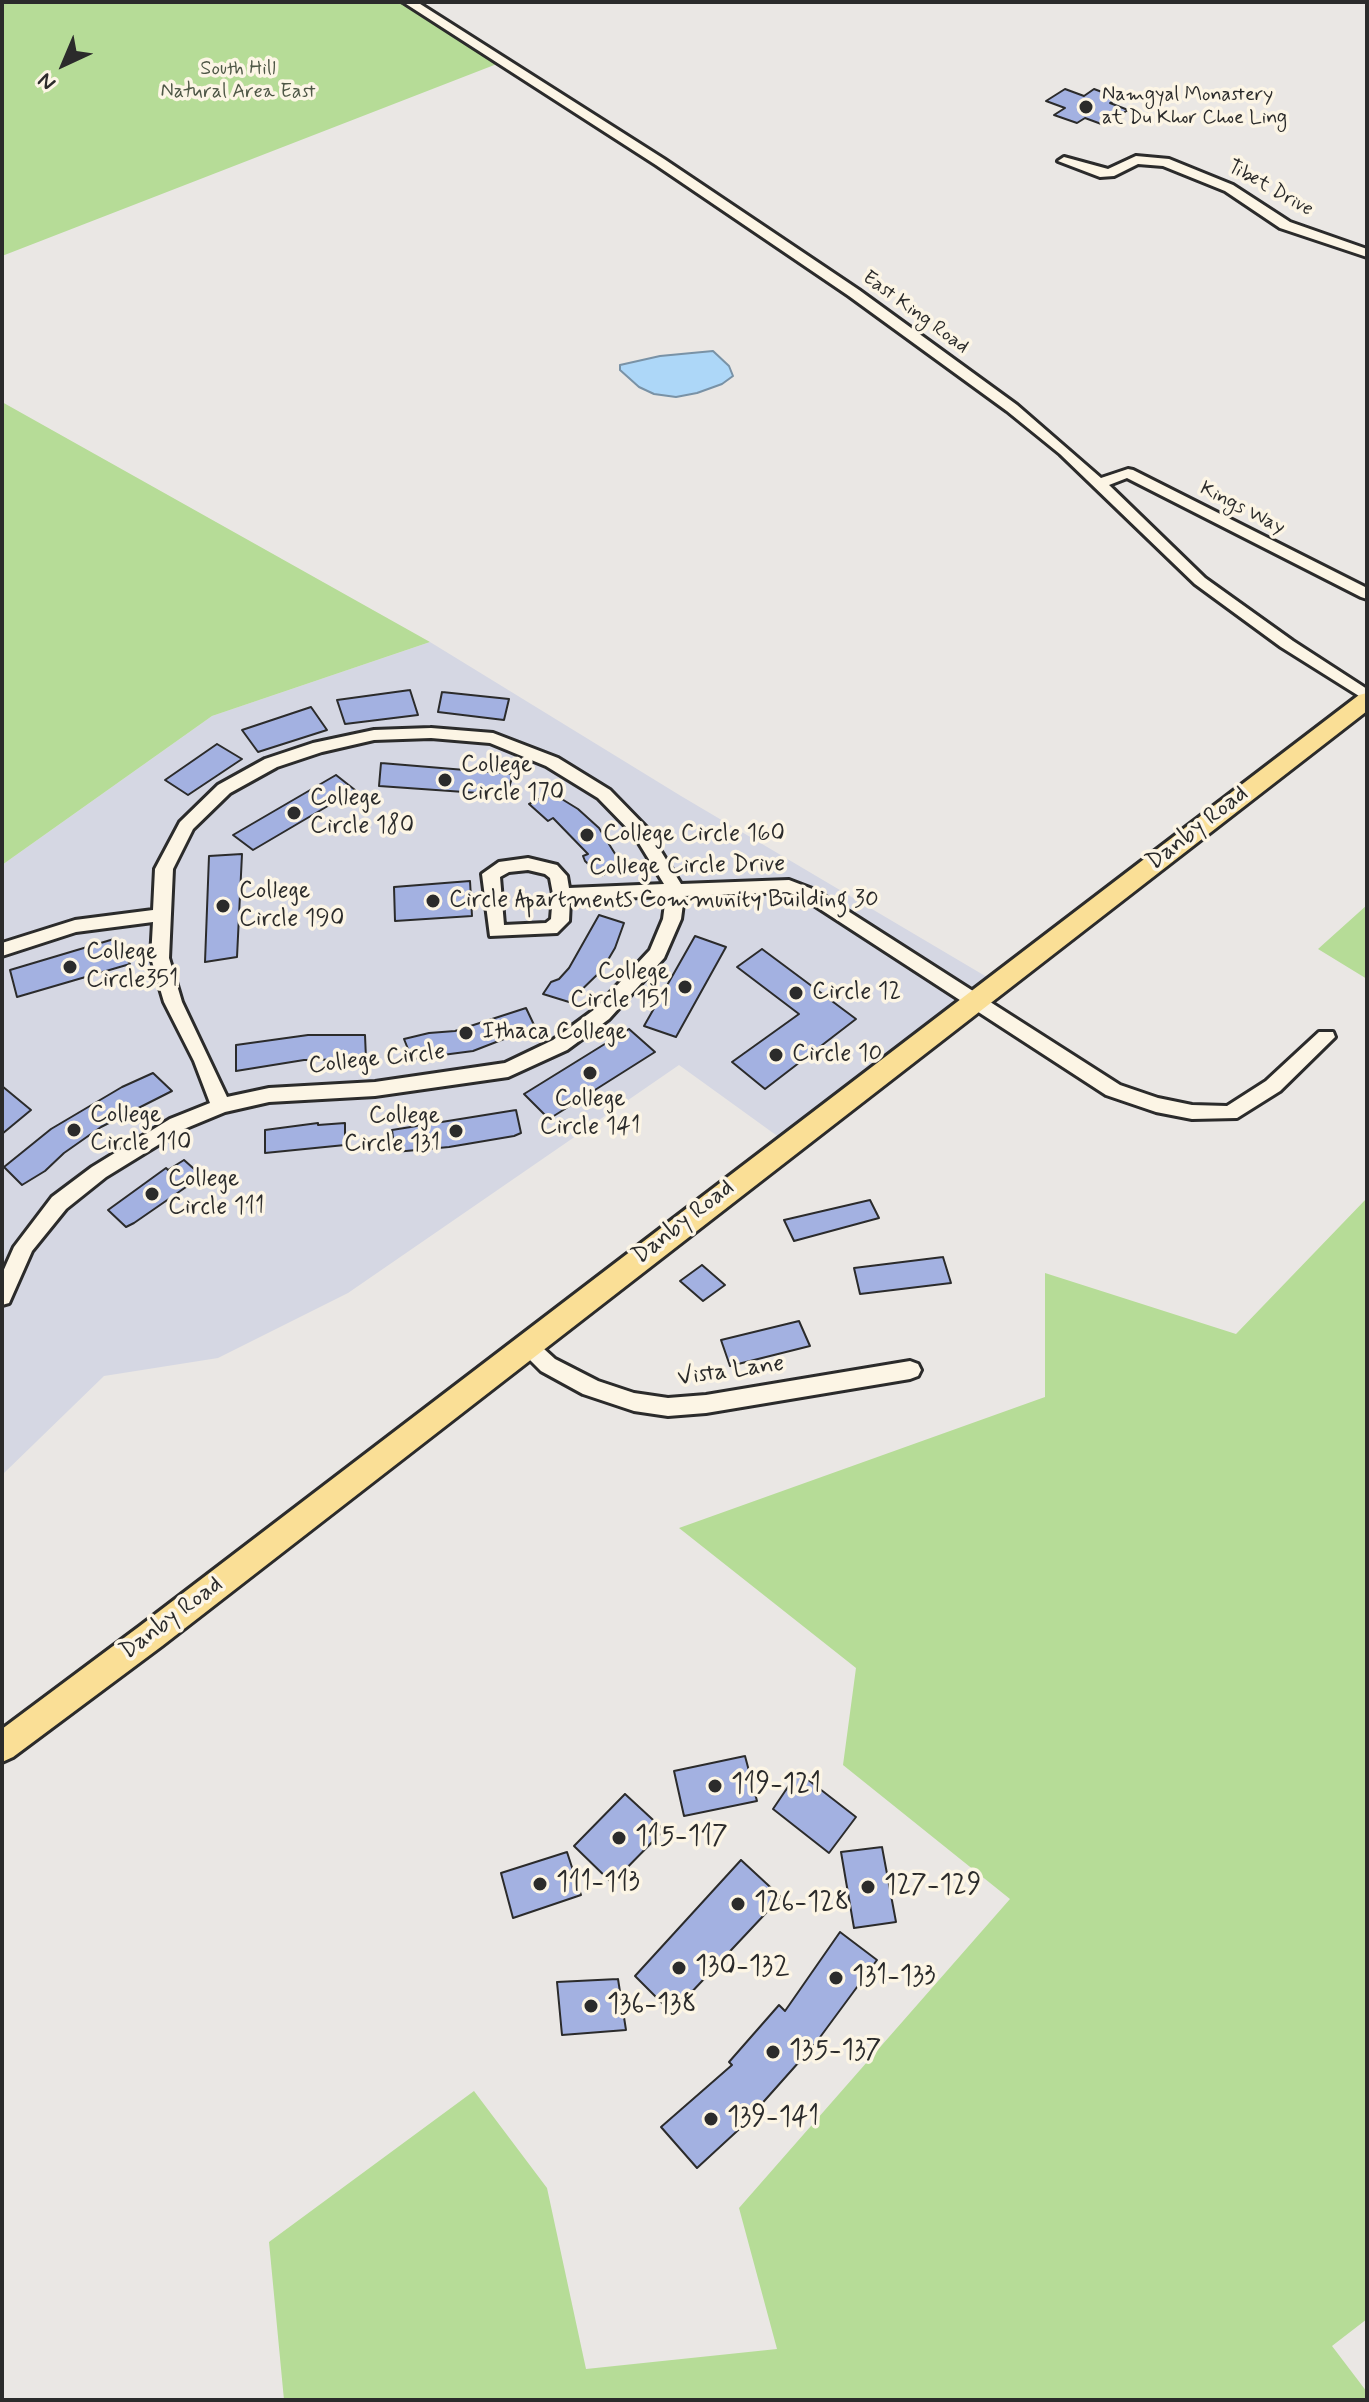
<!DOCTYPE html>
<html>
<head>
<meta charset="utf-8">
<style>
	body { margin:0 }
	#map { position:relative; width:1369px; height:2402px; overflow:hidden; background:#eae7e4; font-family:Mynerve,sans-serif }
	canvas { display:block }
	.frame { position:absolute; inset:0; border:4px solid #2b2b2b; pointer-events:none }
	.north { position:absolute; left:24px; top:24px; width:80px; height:80px; -webkit-text-stroke:6px #fcf5e5; paint-order:stroke; rotate:224deg; font-size:22px; font-weight:700; line-height:32px; text-align:center; color:#2b2b2b }
	.north::after { content:''; display:block; margin:auto; width:28px; height:36px; background:#2b2b2b; clip-path:polygon(50% 0,100% 100%,50% 72%,0 100%) }
</style>
</head>
<body>
<div id="map">
<canvas width="1369" height="2402"></canvas>
<div class="frame"></div>
<div class="north">N</div>
</div>
<script>
const context = document.querySelector('canvas').getContext('2d');
context.lineJoin = 'round';
function paint(path, color) {
  context.fillStyle = color;
  context.fill(path, 'evenodd');
}
function poly(rows) {
  const path = new Path2D();
  for (const r of rows) {
    path.moveTo(r[0], r[1]);
    for (let i = 2; i < r.length; i += 2) path.lineTo(r[i], r[i + 1]);
  }
  return path;
}
function stroke(path, color, width, dash) {
  context.strokeStyle = color;
  context.lineWidth = width;
  context.lineCap = dash ? 'butt' : 'round';
  context.setLineDash(dash || []);
  context.stroke(path);
}
function label(font, color, halo, rows, align = 'center') {
  context.font = font + ' Mynerve,sans-serif';
  context.lineWidth = 7;
  context.setLineDash([]);
  context.textBaseline = 'middle';
  context.strokeStyle = halo;
  context.fillStyle = color;
  for (const [text, x, y, turn = 0] of rows) {
    context.save();
    context.translate(x, y);
    context.rotate((+turn || 0) * Math.PI / 180);
    context.textAlign = isNaN(turn) ? turn : align;
    if (halo) context.strokeText(text, 0, 0);
    context.fillText(text, 0, 0);
    context.restore();
  }
}
const built = poly([
	[430,642,681,796,997,983,787,1143,679,1065,348,1293,218,1358,104,1376,2,1475,2,865,212,716]
]);
const green = poly([
	[2,2,407,2,502,62,2,256],
	[2,402,430,642,212,716,2,865],
	[1367,905,1367,979,1318,949],
	[1367,1198,1367,2319,1332,2346,1367,2392,1367,2400,284,2400,269,2242,474,2091,547,2188,586,2369,777,2349,739,2208,1010,1899,843,1765,856,1668,679,1528,1045,1397,1045,1273,1236,1334]
]);
const water = poly([
	[713,351,729,366,733,376,722,384,697,393,676,397,654,394,639,387,620,370,620,365,660,356,713,351]
]);
const building = poly([
	[1065,89,1084,96,1094,89,1118,98,1110,103,1128,110,1104,125,1085,118,1077,123,1054,115,1065,108,1046,101,1065,89],
	[410,690,418,715,345,724,337,700,410,690],
	[442,692,509,699,504,720,438,712,442,692],
	[311,707,327,730,258,752,242,730,311,707],
	[217,744,242,759,188,795,165,780,217,744],
	[381,763,513,774,507,795,379,786,381,763],
	[336,775,355,790,253,850,233,835,336,775],
	[552,793,578,809,599,828,622,865,601,876,585,861,583,856,588,854,553,818,548,821,529,804,552,793],
	[242,854,237,957,205,962,209,856,242,854],
	[470,881,472,916,395,921,394,887,470,881],
	[599,915,624,923,615,948,602,970,569,1002,543,994,551,982,559,979,569,968,599,915],
	[695,936,726,947,676,1037,644,1026,695,936],
	[114,939,130,964,17,997,10,970,114,939],
	[762,949,856,1019,765,1089,732,1062,799,1014,737,967,762,949],
	[526,1008,535,1027,473,1051,412,1059,404,1039,429,1033,455,1031,526,1008],
	[629,1029,655,1052,549,1119,524,1094,629,1029],
	[308,1035,365,1035,366,1059,304,1060,236,1071,236,1045,308,1035],
	[153,1073,172,1091,101,1127,64,1153,45,1171,22,1185,4,1167,51,1129,122,1087,153,1073],
	[2,1086,31,1110,2,1134,2,1086],
	[516,1110,521,1133,514,1136,449,1147,395,1152,392,1130,516,1110],
	[318,1123,318,1125,345,1123,345,1145,265,1153,265,1130,318,1123],
	[184,1160,202,1176,134,1223,126,1227,108,1210,166,1168,168,1170,184,1160],
	[870,1200,879,1218,794,1241,784,1220,870,1200],
	[943,1257,951,1283,860,1294,854,1268,943,1257],
	[702,1265,725,1285,703,1301,680,1281,702,1265],
	[799,1321,810,1346,730,1366,721,1340,799,1321],
	[745,1756,757,1801,684,1816,674,1771,745,1756],
	[798,1772,856,1817,829,1853,773,1809,798,1772],
	[625,1794,664,1830,612,1883,574,1846,625,1794],
	[882,1847,896,1922,854,1928,841,1852,882,1847],
	[567,1852,581,1895,513,1918,501,1873,567,1852],
	[741,1860,781,1897,672,2013,635,1976,741,1860],
	[840,1932,877,1960,815,2044,758,2108,760,2110,697,2168,661,2127,732,2065,729,2062,779,2005,785,2011,840,1932],
	[618,1979,626,2030,562,2035,557,1982,618,1979]
]);
const minor = poly([
	[403,2,417,2,664,159,859,290,1017,405,1101,478,1128,469,1133,470,1367,588,1367,599,1361,597,1127,478,1109,485,1205,578,1293,641,1367,689,1367,701,1281,647,1195,584,1060,454,1007,411,849,296,656,165,403,2],
	[1136,156,1169,159,1233,185,1290,222,1367,249,1367,257,1280,228,1225,191,1163,166,1138,164,1114,176,1100,177,1058,161,1064,157,1108,169,1136,156],
	[431,728,493,733,558,758,610,790,646,827,681,884,789,880,815,890,1120,1085,1158,1098,1192,1105,1227,1106,1266,1081,1319,1032,1333,1032,1335,1037,1280,1091,1237,1118,1192,1119,1156,1112,1106,1095,803,898,787,892,684,896,681,919,664,958,609,1019,567,1050,508,1077,375,1096,269,1102,225,1112,184,1129,106,1177,66,1209,32,1251,9,1303,2,1305,2,1274,14,1247,52,1197,92,1167,170,1119,210,1103,194,1061,164,1002,151,958,153,922,76,932,2,956,2,943,75,920,153,910,155,869,180,822,218,785,265,759,313,743,374,730,431,728],
	[431,738,490,743,546,766,598,798,634,835,664,884,569,888,567,876,557,865,528,858,499,862,482,874,490,936,557,933,569,921,570,900,666,896,663,919,650,950,595,1009,553,1040,505,1063,375,1082,269,1088,227,1097,182,1002,169,958,173,869,193,829,230,793,277,767,322,752,374,740,431,738],
	[528,870,545,874,550,878,553,894,551,919,546,923,504,925,500,877,509,872,528,870],
	[526,1336,533,1339,555,1359,598,1381,634,1393,668,1398,706,1395,910,1361,918,1364,921,1370,918,1376,910,1379,706,1413,668,1416,634,1411,583,1394,541,1371,515,1345,519,1339,526,1336]
]);
const major = poly([
	[1367,693,1367,711,162,1646,13,1757,2,1762,2,1729,140,1626,1359,695,1367,693]
]);
const markers = [
	[1086,107,8,"#2b2b2b"],
	[445,780,8,"#2b2b2b"],
	[294,813,8,"#2b2b2b"],
	[587,835,8,"#2b2b2b"],
	[433,901,8,"#2b2b2b"],
	[223,906,8,"#2b2b2b"],
	[70,967,8,"#2b2b2b"],
	[685,987,8,"#2b2b2b"],
	[796,993,8,"#2b2b2b"],
	[466,1033,8,"#2b2b2b"],
	[776,1055,8,"#2b2b2b"],
	[590,1073,8,"#2b2b2b"],
	[74,1130,8,"#2b2b2b"],
	[456,1131,8,"#2b2b2b"],
	[152,1194,8,"#2b2b2b"],
	[715,1786,8,"#2b2b2b"],
	[619,1838,8,"#2b2b2b"],
	[540,1884,8,"#2b2b2b"],
	[868,1887,8,"#2b2b2b"],
	[738,1904,8,"#2b2b2b"],
	[679,1968,8,"#2b2b2b"],
	[836,1978,8,"#2b2b2b"],
	[591,2006,8,"#2b2b2b"],
	[773,2052,8,"#2b2b2b"],
	[711,2119,8,"#2b2b2b"]
];
const farParknames = [
	["South Hill",238,70],
	["Natural Area East",238,93]
];
const farPoinames = [
	["Namgyal Monastery",1102,96],
	["at Du Khor Choe Ling",1102,119]
];
const farStreetnames = [
	["Tibet Drive",1270,189,29],
	["East King Road",915,313,36],
	["Kings Way",1242,509,27]
];
const poiNames = [
	["College",461,766],
	["Circle 170",461,794],
	["College",310,799],
	["Circle 180",310,827],
	["College Circle 160",603,835],
	["College",239,892],
	["Circle 190",239,920],
	["Circle Apartments Community Building 30",449,901],
	["College",86,953],
	["Circle351",86,981],
	["College",669,973,"right"],
	["Circle 151",669,1001,"right"],
	["Circle 12",812,993],
	["Ithaca College",482,1033],
	["Circle 10",792,1055],
	["College",590,1100,"center"],
	["Circle 141",590,1128,"center"],
	["College",90,1116],
	["Circle 110",90,1144],
	["College",440,1117,"right"],
	["Circle 131",440,1145,"right"],
	["College",168,1180],
	["Circle 111",168,1208]
];
const streetNames = [
	["Danby Road",1198,829,-38],
	["College Circle Drive",687,867,-1],
	["College Circle",377,1060,-6],
	["Danby Road",684,1223,-38],
	["Vista Lane",731,1372,-8],
	["Danby Road",172,1619,-37]
];
const nearPoinames = [
	["119-121",731,1786],
	["115-117",635,1838],
	["111-113",556,1884],
	["127-129",884,1887],
	["126-128",754,1904],
	["130-132",695,1968],
	["131-133",852,1978],
	["136-138",607,2006],
	["135-137",789,2052],
	["139-141",727,2119]
];
paint(built, '#d5d7e3');
paint(green, '#b6dc97');
paint(water, '#add7f8');
stroke(water, '#7992a6', 2);
paint(building, '#a3b1e1');
stroke(building, '#2b2b2b', 2);
stroke(minor, '#2b2b2b', 6);
stroke(major, '#2b2b2b', 6);
paint(minor, '#fcf5e5');
paint(major, '#fadf96');
for (const [x, y, r, color] of markers) {
  const dot = new Path2D();
  dot.arc(x, y, r, 0, 2 * Math.PI);
  context.fillStyle = color;
  context.fill(dot);
  stroke(dot, '#fcf5e5', 3);
}
label('20px', '#4e5746', '#fcf5e5', farParknames);
label('20px', '#2b2b2b', '#fcf5e5', farPoinames, 'left');
label('20px', '#2b2b2b', '#fcf5e5', farStreetnames);
label('24px', '#2b2b2b', '#fcf5e5', poiNames, 'left');
label('24px', '#2b2b2b', '#fcf5e5', streetNames);
label('28px', '#2b2b2b', '#fcf5e5', nearPoinames, 'left');
</script>
</body>
</html>
